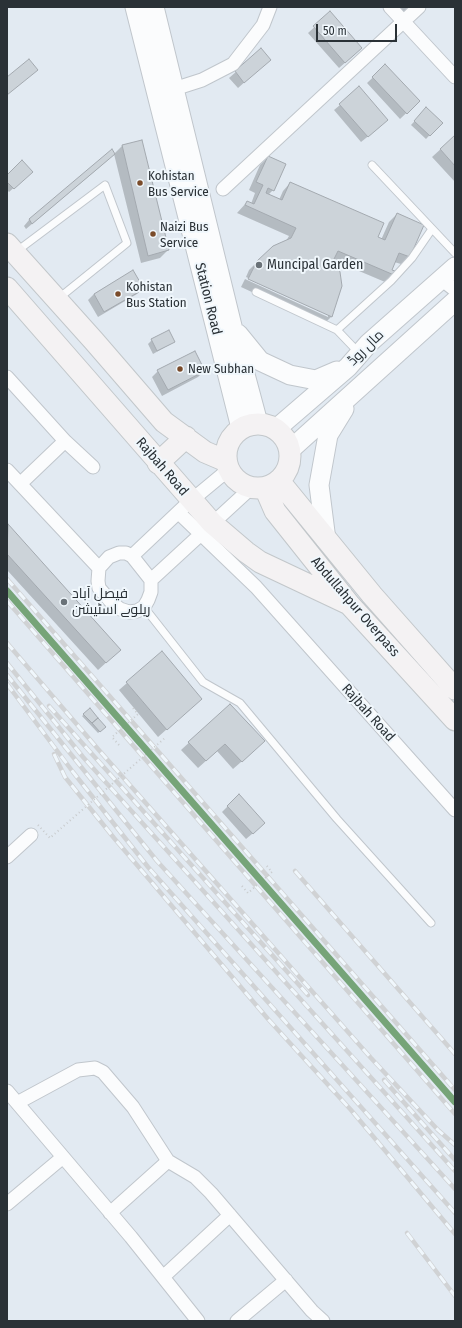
<!DOCTYPE html>
<html>
<head>
<meta charset="utf-8">
<style>
	body { margin:0 }
	#map { position:relative; width:462px; height:1328px; overflow:hidden; background:#e2eaf2; font-family:"Fira Sans Condensed",sans-serif }
	canvas { display:block }
	.frame { position:absolute; inset:0; border:8px solid #2a3136; pointer-events:none }
	.scale { position:absolute; left:316px; top:24px; width:81px; height:18px; box-sizing:border-box; border:2px solid #2a3136; border-top:0; padding-left:5px; font-size:12px; line-height:14px; white-space:nowrap; color:#2a3136; -webkit-text-stroke:3px #f0f7fc; paint-order:stroke }
</style>
</head>
<body>
<div id="map">
<canvas width="462" height="1328"></canvas>
<div class="frame"></div>
<div class="scale">50 m</div>
</div>
<script>
const context = document.querySelector('canvas').getContext('2d');
context.lineJoin = 'round';
function paint(path, color) {
  context.fillStyle = color;
  context.fill(path, 'evenodd');
}
function poly(rows) {
  const path = new Path2D();
  for (const r of rows) {
    if (r.length === 3) {
      path.moveTo(r[0] + r[2], r[1]);
      path.arc(r[0], r[1], r[2], 0, 2 * Math.PI);
      continue;
    }
    path.moveTo(r[0], r[1]);
    for (let i = 2; i < r.length; i += 2) path.lineTo(r[i], r[i + 1]);
  }
  return path;
}
function stroke(path, color, width, dash) {
  context.strokeStyle = color;
  context.lineWidth = width;
  context.lineCap = dash ? 'butt' : 'round';
  context.setLineDash(dash || []);
  context.stroke(path);
}
function label(font, color, halo, rows, align = 'center') {
  context.font = font + ' "Fira Sans Condensed",Cairo,sans-serif';
  context.lineWidth = 4;
  context.setLineDash([]);
  context.textBaseline = 'middle';
  context.strokeStyle = halo;
  context.fillStyle = color;
  for (const [text, x, y, turn = 0] of rows) {
    context.save();
    context.translate(x, y);
    context.rotate((+turn || 0) * Math.PI / 180);
    context.textAlign = isNaN(turn) ? turn : align;
    if (halo) context.strokeText(text, 0, 0);
    context.fillText(text, 0, 0);
    context.restore();
  }
}
const shadow = poly([
	[389,7,410,7,399,18],
	[330,13,355,54,339,68,308,33],
	[261,50,264,65,238,88,229,78],
	[385,66,419,101,400,119,367,83],
	[340,105,381,126,361,142,334,110],
	[426,109,441,123,426,139,411,125],
	[455,136,455,182,432,157],
	[141,141,168,250,160,258,141,263,114,154,122,146],
	[112,151,108,160,26,229,24,226,29,220],
	[268,157,273,190,268,195,279,200,283,191,290,183,381,240,389,222,397,214,409,257,401,264,394,262,390,270,393,274,385,282,333,260,341,286,331,317,323,325,241,287,245,279,328,317,328,314,246,277,249,270,257,262,286,241,289,236,237,213,247,202,251,204,255,193,249,190,260,165],
	[32,172,9,192,7,190,7,176],
	[133,272,143,288,137,294,98,317,88,300,94,294],
	[152,340,174,342,153,354,148,344],
	[158,371,204,371,198,377,162,396,152,377],
	[8,526,120,650,98,670,7,570],
	[127,683,193,706,158,737,119,690],
	[230,705,256,749,233,769,217,751,198,768,181,750],
	[90,710,105,727,98,733,82,716],
	[239,795,258,829,246,839,222,812]
]);
const building = poly([
	[330,11,362,48,345,63,313,26,330,11],
	[261,48,271,60,244,83,235,71,261,48],
	[29,59,38,70,7,95,7,77,29,59],
	[385,64,420,101,407,114,372,77,385,64],
	[359,86,388,120,368,137,339,104,359,86],
	[426,107,443,123,430,136,414,121,426,107],
	[455,135,455,166,440,149,455,135],
	[142,140,169,250,148,256,122,145,142,140],
	[112,149,115,154,32,224,29,219,112,149],
	[268,156,286,164,274,191,268,188,266,193,282,200,290,182,384,223,378,237,385,240,397,213,424,225,410,257,399,253,392,270,395,271,394,275,338,251,334,259,340,272,342,286,332,317,248,279,257,261,273,246,291,238,296,228,245,205,247,201,254,204,263,185,256,182,268,156],
	[22,160,33,172,14,189,7,182,7,175,22,160],
	[133,270,144,289,104,312,94,294,133,270],
	[169,330,175,342,157,351,151,339,169,330],
	[195,351,205,371,168,390,157,370,195,351],
	[8,524,121,650,106,663,7,554,8,524],
	[162,651,202,699,167,730,126,682,162,651],
	[230,704,265,741,242,762,225,744,206,761,188,742,230,704],
	[90,708,98,718,92,723,83,714,90,708],
	[98,718,106,727,100,732,92,723,98,718],
	[239,794,265,823,253,834,227,806,239,794]
]);
const service = poly([
	[372,165,455,253],
	[17,251,105,185,127,243,59,298],
	[256,292,337,330],
	[359,353,337,330,391,281,412,258,432,229],
	[144,607,203,682,240,703,337,819,431,923]
]);
const minor = poly([
	[390,7,455,77],
	[174,89,202,80,233,64,263,25,270,7],
	[223,189,419,7],
	[441,279,455,290],
	[7,377,65,441,20,484],
	[65,441,93,467],
	[7,470,99,568],
	[179,513,256,587,455,810],
	[119,553,126,553,132,556,151,580,151,592,148,600,144,607,137,611,129,612,120,609,112,603,99,588,98,581,99,568,109,557,119,553],
	[132,556,187,504,228,470],
	[151,580,251,488],
	[7,857,31,835],
	[7,1091,131,1237,198,1321],
	[17,1103,78,1070,95,1068,103,1072,133,1107,168,1161,195,1177,211,1193,312,1311,323,1321],
	[7,1204,63,1157],
	[110,1213,168,1161],
	[163,1277,230,1215],
	[237,1321,286,1280]
]);
const secondary = poly([
	[135,7,241,428],
	[154,7,232,326,258,423],
	[238,334,260,361,290,375,316,380,337,371],
	[276,429,348,367,369,343,455,267],
	[290,450,455,301],
	[326,540,319,485,328,435,344,409]
]);
const primary = poly([
	[7,244,94,341,164,422,205,452,226,461],
	[7,288,212,523,246,552,260,562,349,604],
	[258,456,32],
	[158,463,186,437],
	[279,481,372,595,455,689],
	[265,488,275,511,349,604,455,720]
]);
const rail = poly([
	[7,579,455,1090],
	[7,601,455,1114],
	[7,643,98,749,371,1058,438,1130,455,1145],
	[7,663,83,757,455,1171],
	[7,675,157,861,455,1189],
	[7,684,73,772,148,867,455,1213],
	[49,706,308,995],
	[54,754,65,777,114,838,268,1019,351,1110,455,1234],
	[295,871,455,1054],
	[384,1080,455,1160],
	[407,1233,455,1296]
]);
const pathBridge = poly([
	[119,745,112,737,138,714,132,707],
	[38,825,50,838,166,737],
	[242,886,248,893,272,872,266,865]
]);
const rail1 = poly([
	[7,591,455,1102]
]);
const markers = [
	[140,183,3.5,"#7a4b2a"],
	[153,234,3.5,"#7a4b2a"],
	[259,265,4,"#6a7278"],
	[118,294,3.5,"#7a4b2a"],
	[180,369,3.5,"#7a4b2a"],
	[64,602,4,"#6a7278"]
];
const busNames = [
	["Kohistan",148,176],
	["Bus Service",148,192],
	["Naizi Bus",160,227],
	["Service",160,243],
	["Kohistan",126,287],
	["Bus Station",126,303],
	["New Subhan",188,369]
];
const poiNames = [
	["Muncipal Garden",267,265],
	["فیصل آباد",72,594],
	["ریلوے اسٹیشن",72,610]
];
const streetNames = [
	["Station Road",208,299,76],
	["مال روڈ",366,348,-45],
	["Rajbah Road",162,467,49],
	["Abdullahpur Overpass",355,607,49],
	["Rajbah Road",368,713,48]
];
paint(shadow, '#0003');
paint(building, '#ccd3d9');
stroke(building, '#a3a9af', 1);
stroke(service, '#c0c6cc', 9);
stroke(minor, '#c0c6cc', 15);
stroke(secondary, '#c0c6cc', 21);
stroke(primary, '#c2c7ca', 23);
stroke(service, '#fbfcfd', 7);
stroke(minor, '#fbfcfd', 13);
stroke(secondary, '#fbfcfd', 19);
stroke(primary, '#f4f2f3', 21);
stroke(rail, '#d0d2d4', 4.5);
stroke(rail, '#f0f7fc', 3, [9]);
stroke(pathBridge, '#c8cbcd', 2, [1, 3]);
stroke(rail1, '#76a478', 7);
for (const [x, y, r, color] of markers) {
  const dot = new Path2D();
  dot.arc(x, y, r, 0, 2 * Math.PI);
  context.fillStyle = color;
  context.fill(dot);
  stroke(dot, '#f0f7fc', 1.5);
}
label('13px', '#2a3136', '#f0f7fc', busNames, 'left');
label('14px', '#2a3136', '#f0f7fc', poiNames, 'left');
label('14px', '#2a3136', '#f0f7fc', streetNames);
</script>
</body>
</html>
